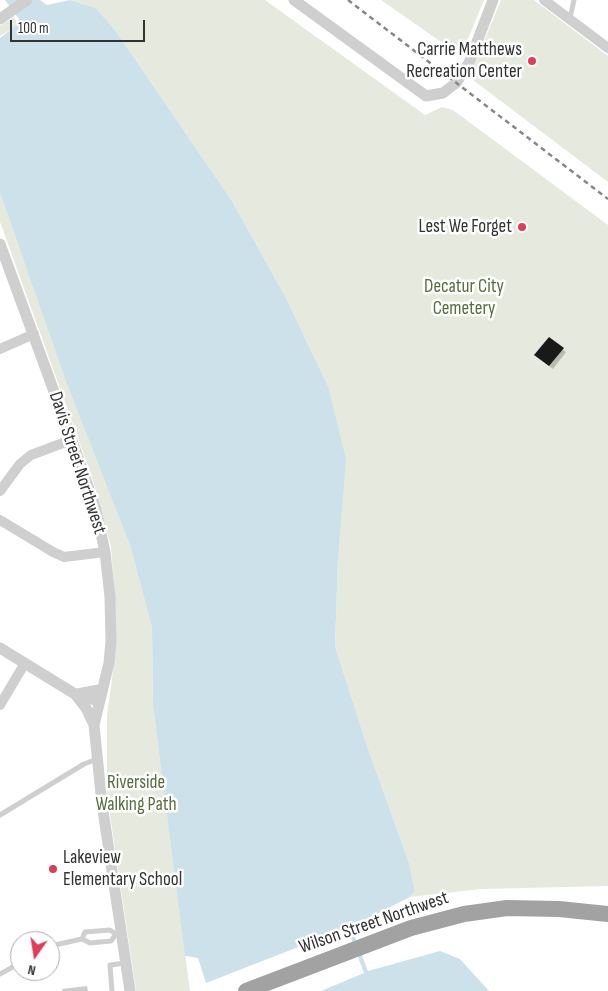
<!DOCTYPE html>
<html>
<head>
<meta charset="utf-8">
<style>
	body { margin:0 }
	#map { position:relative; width:608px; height:991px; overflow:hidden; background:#fff; font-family:"Sofia Sans Condensed",sans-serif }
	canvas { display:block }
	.north { position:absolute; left:10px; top:931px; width:50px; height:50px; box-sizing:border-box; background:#fff; border:1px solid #adadad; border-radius:50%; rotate:193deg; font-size:14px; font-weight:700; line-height:20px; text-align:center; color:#323232 }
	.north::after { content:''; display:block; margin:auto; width:18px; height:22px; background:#de3e5a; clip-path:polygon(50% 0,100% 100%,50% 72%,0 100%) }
	.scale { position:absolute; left:10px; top:20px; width:135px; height:22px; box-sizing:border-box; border:2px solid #323232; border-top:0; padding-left:6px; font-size:15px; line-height:18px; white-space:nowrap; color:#323232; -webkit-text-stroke:4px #fff; paint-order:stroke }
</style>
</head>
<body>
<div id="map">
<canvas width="608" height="991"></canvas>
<div class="north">N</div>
<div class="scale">100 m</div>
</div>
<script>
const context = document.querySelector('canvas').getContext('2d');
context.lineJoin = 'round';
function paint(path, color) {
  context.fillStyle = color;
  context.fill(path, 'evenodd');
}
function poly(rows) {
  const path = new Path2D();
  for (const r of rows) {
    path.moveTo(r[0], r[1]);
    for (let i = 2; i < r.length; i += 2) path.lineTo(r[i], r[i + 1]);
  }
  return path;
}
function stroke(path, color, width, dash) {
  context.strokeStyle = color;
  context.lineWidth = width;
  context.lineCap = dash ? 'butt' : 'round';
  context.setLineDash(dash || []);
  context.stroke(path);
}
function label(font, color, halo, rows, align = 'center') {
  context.font = font + ' "Sofia Sans Condensed",sans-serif';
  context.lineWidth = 5;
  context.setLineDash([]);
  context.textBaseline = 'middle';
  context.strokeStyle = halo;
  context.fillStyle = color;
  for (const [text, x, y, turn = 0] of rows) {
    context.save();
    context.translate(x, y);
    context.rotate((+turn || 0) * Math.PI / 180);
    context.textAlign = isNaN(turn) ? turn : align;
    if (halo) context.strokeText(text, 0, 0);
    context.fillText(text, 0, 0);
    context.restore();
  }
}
const green = poly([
	[70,0,265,0,425,115,442,107,453,110,608,225,608,886,481,889,410,897,415,891,409,863,366,743,335,646,338,558,328,386,286,298,232,201,115,30,96,8],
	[381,0,484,0,461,56],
	[501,0,534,0,608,56,608,182,473,80,471,73],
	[14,17,18,25,0,36,0,26],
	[0,190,130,545,152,628,153,706,190,991,136,991,107,795,107,715,115,657,116,613,111,547,92,477,0,222]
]);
const water = poly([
	[5,0,40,0,47,5,70,0,96,8,115,30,232,201,286,298,328,386,346,459,338,558,335,646,366,743,409,863,415,891,410,897,351,927,368,971,440,951,460,959,489,991,321,991,364,973,347,928,206,983,198,958,185,956,153,706,152,628,130,545,66,381,0,192,0,38,18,24,19,19]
]);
const shadow = poly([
	[549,339,566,352,553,369,539,358],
	[87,986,88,991,63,991,62,989]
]);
const building = poly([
	[549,337,564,348,549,366,534,355]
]);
const service = poly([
	[570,18,574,0],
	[0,815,84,764,97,759],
	[82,939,85,932,110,930,116,934],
	[50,946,82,939,90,943,111,941,116,934,121,933],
	[0,974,20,963],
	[112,991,110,965,126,963]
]);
const minor = poly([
	[544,0,608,48],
	[0,349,34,334],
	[0,491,20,464,31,455,71,440],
	[0,520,53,552,64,557,105,552],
	[75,694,101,689],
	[76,694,99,702],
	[0,705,25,663]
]);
const tertiary = poly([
	[294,0,426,96,443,93,456,83,469,63,493,0],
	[0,19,27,0],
	[0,244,82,468,96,510,105,552,110,597,111,641,109,663,94,725,102,804,130,991],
	[0,648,75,694,86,708,94,725]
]);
const trunk = poly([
	[246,991,411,928,464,914,507,908,559,909,608,914]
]);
const rail = poly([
	[348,0,608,199]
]);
const markers = [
	[532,61,5,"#de3e5a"],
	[522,227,5,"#de3e5a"],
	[53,869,5,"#de3e5a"]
];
const poiNames = [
	["Carrie Matthews",522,50],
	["Recreation Center",522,72],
	["Lest We Forget",512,227],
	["Lakeview",63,858,"left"],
	["Elementary School",63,880,"left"]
];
const parkNames = [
	["Decatur City",464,287],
	["Cemetery",464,309],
	["Riverside",136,783],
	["Walking Path",136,805]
];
const streetNames = [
	["Davis Street Northwest",77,463,72],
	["Wilson Street Northwest",374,923,-19]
];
paint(green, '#e6eade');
paint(water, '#cce1ea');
paint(shadow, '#0003');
paint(building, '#191919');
stroke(service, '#cfcfcf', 5);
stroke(minor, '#cfcfcf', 10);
stroke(tertiary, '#cfcfcf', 11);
stroke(trunk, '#a2a2a2', 16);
stroke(rail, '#878787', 2.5, [5, 4]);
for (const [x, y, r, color] of markers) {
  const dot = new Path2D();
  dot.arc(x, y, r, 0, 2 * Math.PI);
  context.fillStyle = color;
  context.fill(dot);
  stroke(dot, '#fff', 2);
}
label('19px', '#323232', '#fff', poiNames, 'right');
label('19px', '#596c40', '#fff', parkNames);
label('19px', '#323232', '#fff', streetNames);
</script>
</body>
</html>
